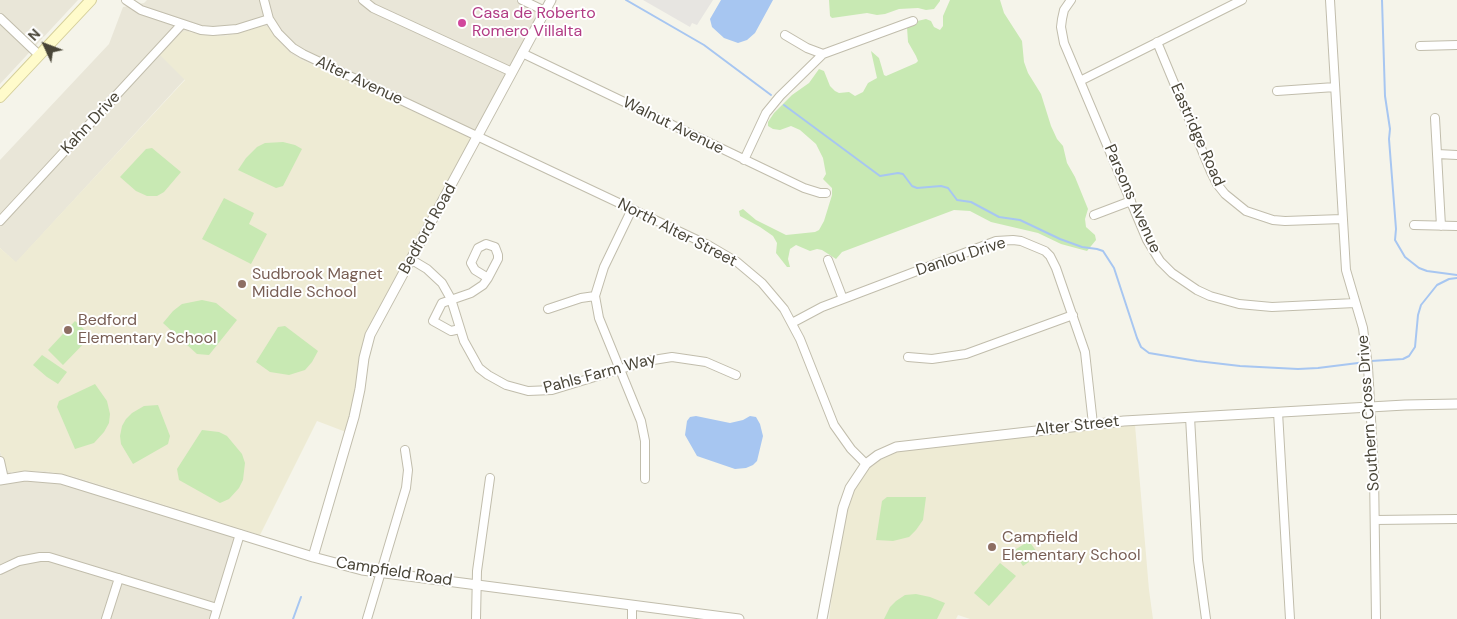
<!DOCTYPE html>
<html>
<head>
<meta charset="utf-8">
<style>
	body { margin:0 }
	#map { position:relative; width:1457px; height:619px; overflow:hidden; background:#f5f4ea; font-family:"DM Sans",sans-serif }
	canvas { display:block }
	.north { position:absolute; left:20px; top:20px; width:50px; height:50px; -webkit-text-stroke:4px #fff; paint-order:stroke; rotate:313deg; font-size:14px; font-weight:700; line-height:20px; text-align:center; color:#494538 }
	.north::after { content:''; display:block; margin:auto; width:18px; height:22px; background:#494538; clip-path:polygon(50% 0,100% 100%,50% 72%,0 100%) }
</style>
</head>
<body>
<div id="map">
<canvas width="1457" height="619"></canvas>
<div class="north">N</div>
</div>
<script>
const context = document.querySelector('canvas').getContext('2d');
context.lineJoin = 'round';
function paint(path, color) {
  context.fillStyle = color;
  context.fill(path, 'evenodd');
}
function poly(rows) {
  const path = new Path2D();
  for (const r of rows) {
    path.moveTo(r[0], r[1]);
    for (let i = 2; i < r.length; i += 2) path.lineTo(r[i], r[i + 1]);
  }
  return path;
}
function stroke(path, color, width, dash) {
  context.strokeStyle = color;
  context.lineWidth = width;
  context.lineCap = dash ? 'butt' : 'round';
  context.setLineDash(dash || []);
  context.stroke(path);
}
function label(font, color, halo, rows, align = 'center') {
  context.font = font + ' "DM Sans",sans-serif';
  context.lineWidth = 4;
  context.setLineDash([]);
  context.textBaseline = 'middle';
  context.strokeStyle = halo;
  context.fillStyle = color;
  for (const [text, x, y, turn = 0] of rows) {
    context.save();
    context.translate(x, y);
    context.rotate((+turn || 0) * Math.PI / 180);
    context.textAlign = isNaN(turn) ? turn : align;
    if (halo) context.strokeText(text, 0, 0);
    context.fillText(text, 0, 0);
    context.restore();
  }
}
const residential = poly([
	[0,0,78,0,0,84],
	[147,0,516,0,535,9,539,13,473,139,300,59,290,54,263,26,239,33,224,36,199,34,189,31,185,79,16,263,0,248,0,160,109,44,123,7,144,3],
	[0,451,6,469,12,473,45,471,75,477,238,528,210,619,0,619]
]);
const education = poly([
	[263,26,268,27,276,38,291,54,300,59,473,139,368,333,360,357,357,387,346,432,317,421,260,535,75,477,45,471,10,472,6,469,0,451,0,248,16,262,185,80,160,55,182,32,185,31,199,34,224,36,239,33],
	[1135,425,1149,590,1153,619,970,619,958,615,956,619,829,619,833,585,850,496,863,473,880,460,900,451,910,449]
]);
const green = poly([
	[829,0,940,0,940,1,934,9,926,10,918,8,899,9,885,14,877,15,867,13,832,18,830,16],
	[950,0,1000,0,1004,13,1022,41,1024,62,1028,73,1041,94,1051,126,1057,139,1063,146,1067,163,1075,177,1088,209,1085,219,1086,227,1095,235,1096,240,1087,251,1061,244,1038,233,991,222,970,211,954,210,842,252,836,259,822,250,817,249,810,251,796,245,790,249,788,259,790,267,787,267,776,253,777,243,773,236,760,227,740,216,739,211,743,209,756,220,786,235,815,232,819,230,824,221,832,195,832,188,823,179,826,174,823,158,816,144,800,130,791,126,780,130,773,129,768,126,768,122,774,113,792,95,809,83,819,69,824,71,830,86,835,91,839,93,849,92,855,96,863,92,868,83,877,78,871,51,879,58,884,75,886,76,916,63,918,61,916,56,908,42,907,27,913,22,926,19,931,21,934,27,940,30,943,26,943,16],
	[283,142,295,145,302,149,283,186,276,188,238,170,246,158,257,147,265,143],
	[152,148,181,172,164,192,157,196,147,196,136,191,120,177,146,149],
	[224,198,254,213,249,224,267,234,251,264,202,239],
	[202,300,216,303,237,320,209,355,197,354,163,323,173,311,182,304],
	[75,321,91,336,63,365,48,350],
	[285,326,318,351,312,362,305,370,289,375,270,372,256,362,278,327],
	[42,355,67,372,58,384,47,377,33,365],
	[95,384,107,401,110,414,109,423,104,432,94,443,75,449,57,407,59,401],
	[158,405,170,436,168,444,133,464,121,444,120,436,122,426,126,419,132,413,144,406],
	[202,430,219,432,227,436,242,454,245,463,243,480,239,488,229,499,220,503,179,480,177,469],
	[887,497,926,497,923,520,916,530,909,537,893,541,876,540,882,501],
	[1029,541,1039,555,1023,566,1013,551],
	[1000,563,1016,576,989,606,974,593],
	[916,594,930,597,945,603,937,619,884,619,890,607,896,601,905,595]
]);
const parking = poly([
	[643,0,713,0,697,25,692,23,690,27]
]);
const water = poly([
	[721,0,773,0,755,33,747,40,738,43,724,38,712,27,710,19],
	[696,416,730,423,743,420,750,416,756,417,760,424,763,436,757,461,753,465,746,468,735,469,697,456,685,435,687,421,690,417]
]);
const stream = poly([
	[626,0,704,45,771,95],
	[1382,0,1385,96,1390,129,1389,139,1396,229,1395,240,1405,257,1419,268,1427,271,1457,275],
	[784,105,880,176,898,173,903,174,912,186,917,188,941,186,948,188,957,200,971,202,999,217,1020,220,1060,239,1082,247,1097,249,1103,251,1114,268,1137,338,1141,347,1149,353,1197,361,1240,366,1298,369,1318,368,1366,362],
	[1371,361,1403,359,1409,356,1415,347,1418,315,1421,305,1437,285,1449,279,1457,278],
	[293,619,301,597]
]);
const minor = poly([
	[126,0,141,10,201,30,213,31,237,29,269,19],
	[264,0,269,19,278,33,293,48,303,54,708,245,737,262,762,283,784,309,800,339,834,425,851,449,866,464],
	[363,0,373,8,512,72],
	[522,0,545,11],
	[1071,0,1064,10,1062,19,1061,27,1064,43,1147,240,1160,261,1172,273,1197,290,1210,296,1239,304,1272,307,1355,303],
	[1330,0,1346,270,1363,328,1368,367,1374,471,1376,619],
	[0,18,39,55],
	[785,35,807,48,823,54,913,21],
	[1157,42,1211,172,1217,184,1225,194,1246,211,1273,220,1285,221,1342,219],
	[1420,46,1457,45],
	[522,53,804,188,820,193,826,193],
	[1080,81,1242,0],
	[1277,91,1335,87],
	[1435,118,1441,226],
	[1437,154,1457,155],
	[744,160,766,113,780,96,823,54],
	[632,209,604,267,595,296,599,318,641,421,645,441,645,479],
	[1094,215,1131,201],
	[0,221,182,24],
	[1414,225,1457,226],
	[412,260,427,269,442,283,451,299,464,341,479,368,488,375,506,385,528,391,552,390,647,361,672,357,706,362,736,375],
	[828,260,843,299],
	[548,309,581,298,595,296],
	[792,323,822,307,996,241,1013,240,1021,241,1045,251,1050,256,1056,268,1085,352,1093,424],
	[460,329,451,331,433,321,442,303,471,293,483,285,488,278,475,270,471,263,478,248,486,244,495,247,498,255,498,259,488,278],
	[908,357,932,359,966,354,1073,315],
	[1278,412,1290,619],
	[1190,417,1198,560,1206,619],
	[0,461,4,479],
	[1375,520,1457,519],
	[0,570,19,561,40,557,49,557,217,608],
	[632,606,632,619],
	[106,619,119,578],
	[214,619,240,534],
	[367,619,406,488,408,470,405,450],
	[476,619,477,571,490,478]
]);
const tertiary = poly([
	[0,480,25,476,61,479,313,557,362,570,739,619],
	[313,557,354,417,360,389,364,358,370,335,551,0],
	[822,619,843,508,850,488,866,464,878,455,896,447,1124,421,1405,405,1457,404]
]);
const secondary = poly([
	[0,97,91,0]
]);
const markers = [
	[462,23,5,"#d1479c"],
	[242,284,5,"#8d6e63"],
	[68,330,5,"#8d6e63"],
	[992,547,5,"#8d6e63"]
];
const hotelNames = [
	["Casa de Roberto",472,14],
	["Romero Villalta",472,32]
];
const streetNames = [
	["Alter Avenue",359,81,25],
	["Kahn Drive",91,123,-47],
	["Walnut Avenue",673,126,26],
	["Eastridge Road",1197,135,66],
	["Parsons Avenue",1132,199,66],
	["Bedford Road",428,229,-61],
	["North Alter Street",677,233,27],
	["Danlou Drive",961,257,-18],
	["Pahls Farm Way",600,374,-15],
	["Southern Cross Drive",1369,413,-94],
	["Alter Street",1077,426,-6],
	["Campfield Road",394,572,9]
];
const educationNames = [
	["Sudbrook Magnet",252,275],
	["Middle School",252,293],
	["Bedford",78,321],
	["Elementary School",78,339],
	["Campfield",1002,538],
	["Elementary School",1002,556]
];
paint(residential, '#e9e6d8');
paint(education, '#eeebd4');
paint(green, '#c8e9b3');
paint(parking, '#e7e5e1');
paint(water, '#a7c6f1');
stroke(stream, '#a7c6f1', 2);
stroke(minor, '#c1bdac', 10);
stroke(tertiary, '#c1bdac', 11);
stroke(secondary, '#d5cf9a', 12);
stroke(minor, '#fff', 8);
stroke(tertiary, '#fff', 9);
stroke(secondary, '#fffbcb', 10);
for (const [x, y, r, color] of markers) {
  const dot = new Path2D();
  dot.arc(x, y, r, 0, 2 * Math.PI);
  context.fillStyle = color;
  context.fill(dot);
  stroke(dot, '#fff', 2);
}
label('16px', '#b23c85', '#fff', hotelNames, 'left');
label('16px', '#494538', '#fff', streetNames);
label('16px', '#785e54', '#fff', educationNames, 'left');
</script>
</body>
</html>
